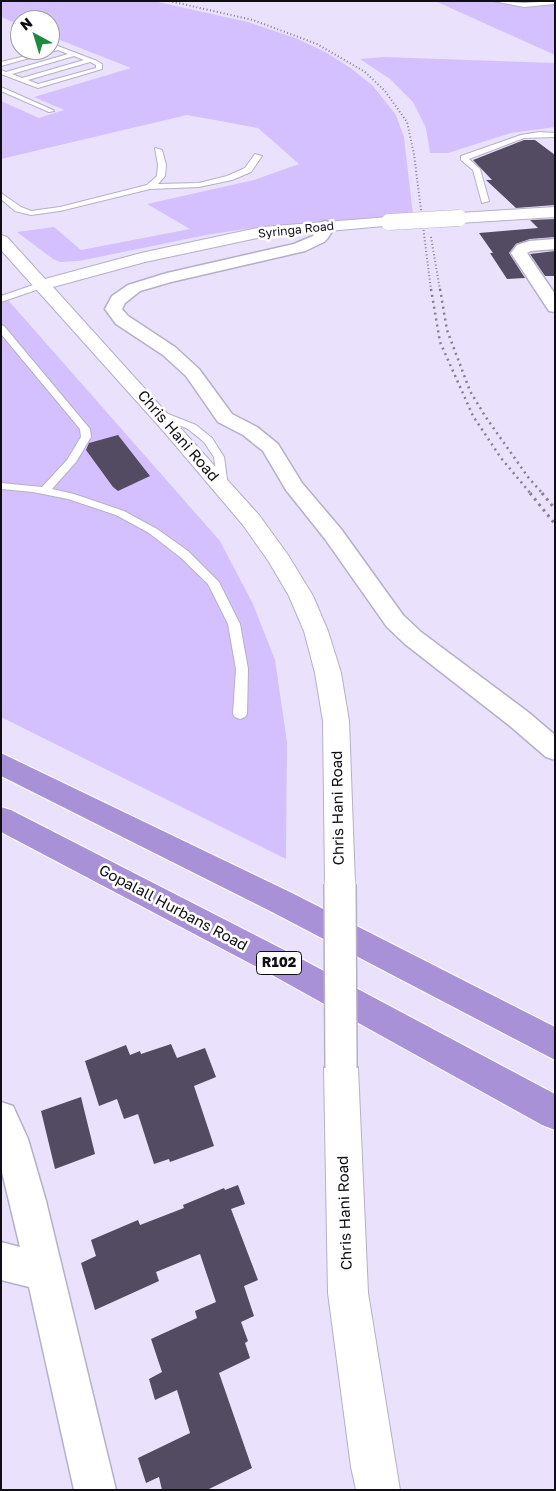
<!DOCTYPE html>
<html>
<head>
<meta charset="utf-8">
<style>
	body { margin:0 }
	#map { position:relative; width:556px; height:1491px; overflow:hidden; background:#eae2fc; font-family:"Golos Text",sans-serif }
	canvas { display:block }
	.frame { position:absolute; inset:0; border:2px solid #100d15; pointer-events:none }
	.north { position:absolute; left:10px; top:10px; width:50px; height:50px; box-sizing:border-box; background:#fff; border:1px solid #9f9ea1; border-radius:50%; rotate:321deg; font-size:14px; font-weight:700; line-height:20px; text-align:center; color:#100d15 }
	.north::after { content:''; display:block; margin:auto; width:18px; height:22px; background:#1d8a41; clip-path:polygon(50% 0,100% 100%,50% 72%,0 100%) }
</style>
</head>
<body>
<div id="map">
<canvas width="556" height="1491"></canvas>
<div class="frame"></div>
<div class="north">N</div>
</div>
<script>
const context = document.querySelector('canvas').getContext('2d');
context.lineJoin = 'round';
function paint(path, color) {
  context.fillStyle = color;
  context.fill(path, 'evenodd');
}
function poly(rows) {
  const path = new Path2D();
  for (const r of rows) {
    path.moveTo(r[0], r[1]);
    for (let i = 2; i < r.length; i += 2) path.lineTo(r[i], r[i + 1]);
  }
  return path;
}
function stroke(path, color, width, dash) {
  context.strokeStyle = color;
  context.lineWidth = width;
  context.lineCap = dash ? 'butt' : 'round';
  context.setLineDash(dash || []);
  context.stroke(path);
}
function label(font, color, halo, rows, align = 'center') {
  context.font = font + ' "Golos Text",sans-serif';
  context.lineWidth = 5;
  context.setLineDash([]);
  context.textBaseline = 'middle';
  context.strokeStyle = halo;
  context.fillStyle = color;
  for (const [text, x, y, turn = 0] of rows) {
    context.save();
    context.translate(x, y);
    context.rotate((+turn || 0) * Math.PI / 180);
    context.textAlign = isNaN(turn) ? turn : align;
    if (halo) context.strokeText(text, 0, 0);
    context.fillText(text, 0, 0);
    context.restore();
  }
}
const green = poly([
	[1,1,158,2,248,22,298,39,327,53,352,69,373,86,396,115,404,137,413,215,265,226,206,235,79,261,60,262,53,259,17,232,54,227,81,250,190,229,147,204,254,180,299,164,258,128,187,115,1,159,1,101,39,118,64,110,34,97,131,68,50,36,50,20,20,20,20,25,1,17],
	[435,1,555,1,555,55],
	[383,57,555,63,555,127,511,133,448,153,430,153,426,128,413,102,390,79,360,59],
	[1,292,220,541,253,604,275,660,287,742,286,859,1,717]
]);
const building = poly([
	[524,140,535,140,555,155,555,205,516,208,486,180,492,180,473,160],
	[555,219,555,237,530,239,516,244,509,253,525,278,507,279,490,253,493,253,479,233,538,228,530,220],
	[555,251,555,276,545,276,530,254],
	[118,435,150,476,118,491,113,487,86,450,89,443],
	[171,1044,177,1058,205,1048,216,1077,194,1086,214,1146,170,1162,169,1159,154,1164,138,1114,124,1119,117,1099,99,1106,85,1061,126,1045,130,1055,140,1051,141,1054],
	[81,1097,95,1154,55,1169,41,1111],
	[238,1185,245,1204,231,1209,258,1280,244,1286,254,1316,241,1322,248,1341,245,1343,250,1358,219,1373,252,1468,207,1490,162,1490,159,1477,146,1483,138,1458,190,1433,177,1390,155,1400,149,1379,162,1372,151,1339,197,1318,195,1311,216,1302,200,1254,156,1272,159,1281,95,1310,81,1263,96,1256,91,1240,138,1220,140,1225,184,1208,183,1205,224,1188,225,1190]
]);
const lane = poly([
	[493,1,524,3,555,1,555,4,524,7,493,1],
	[50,43,97,61,102,64,102,69,38,88,1,74,1,70,6,72,68,54,58,50,1,66,1,62,50,50,52,48,50,47,50,43],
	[74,56,84,60,22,78,12,74,74,56],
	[90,62,96,65,96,68,38,84,28,80,90,62],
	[1,87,53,110,54,111,49,112,1,91,1,87],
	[539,132,555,133,555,137,524,138,469,159,480,169,489,201,482,203,473,170,461,160,461,156,521,135,539,132],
	[155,148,162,150,166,165,165,176,158,184,199,183,227,176,245,168,255,154,262,156,251,172,232,180,199,187,150,189,60,211,31,215,15,211,1,199,1,193,21,207,31,211,60,207,147,185,157,176,158,165,155,148],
	[42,282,46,285,45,287,1,302,1,296,42,282],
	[1,325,4,326,90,429,91,437,76,462,52,489,74,494,124,511,157,529,188,551,219,582,240,624,248,669,247,714,245,717,240,719,235,717,233,714,236,669,228,624,208,584,180,557,149,533,116,515,68,499,33,492,1,489,1,483,42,487,67,460,81,437,80,429,1,334,1,325],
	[158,410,196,425,212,438,224,457,228,487,227,489,223,490,218,487,214,457,204,442,188,429,154,415,154,411,158,410]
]);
const street = poly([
	[325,221,330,223,333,226,333,230,327,239,324,242,305,251,171,282,140,291,125,303,122,309,128,316,175,347,199,369,232,414,257,427,278,444,302,483,341,529,403,615,421,632,528,712,555,735,555,760,546,757,510,726,405,644,387,627,325,539,286,490,263,451,243,435,218,422,186,376,163,355,116,324,105,309,112,296,128,285,167,273,294,244,313,236,320,223,325,221],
	[555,239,555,249,531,251,527,253,555,294,555,312,549,311,511,253,517,245,530,241,555,239],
	[1,1102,13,1106,28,1139,46,1201,116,1490,74,1490,29,1287,1,1280,1,1242,20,1247,1,1168,1,1102]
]);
const secondary = poly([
	[555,207,555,217,459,223,453,221,451,218,453,215,459,213,555,207],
	[389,217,395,219,397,222,395,225,262,237,145,262,53,287,259,515,288,555,313,596,328,631,341,673,349,721,355,884,351,893,340,897,329,893,325,884,323,721,315,673,304,631,289,596,269,562,243,525,165,433,1,250,1,235,7,237,45,279,141,253,262,227,389,217],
	[341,1052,353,1056,358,1068,368,1293,400,1490,356,1490,351,1467,328,1293,324,1068,329,1056,341,1052]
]);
const highway = poly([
	[1,753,292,893,555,1027,555,1060,270,911,1,776,1,753],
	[1,807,11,810,294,955,555,1094,555,1130,542,1125,272,975,1,832,1,807]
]);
const railFar2 = poly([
	[169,1,253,20,317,44,365,72,385,91,407,122,414,154,431,290],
	[431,237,440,290]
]);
const railFar1 = poly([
	[431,289,440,342,473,416,501,458,531,494],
	[440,289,447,330,470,391,485,416,528,477,543,494]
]);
const rail = poly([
	[530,493,555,524],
	[542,493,555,509]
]);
const secondaryBridgeFar1 = poly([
	[389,222,459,218]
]);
const secondaryBridge = poly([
	[340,884,341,1068]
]);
const farStreetnames = [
	["Syringa Road",296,230,-6]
];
const shields = [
	[279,963,45]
];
const shieldNames = [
	["R102",279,963]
];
const streetNames = [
	["Chris Hani Road",178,436,49],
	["Chris Hani Road",338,808,-91],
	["Gopalall Hurbans Road",173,908,28],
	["Chris Hani Road",345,1213,-92]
];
paint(green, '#d4c0fe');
paint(building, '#524b61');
stroke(lane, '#b6afc8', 2);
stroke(street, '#b6afc8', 3);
stroke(secondary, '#b6afc8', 2);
stroke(highway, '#fff', 2);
paint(lane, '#fff');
paint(street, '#fff');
paint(secondary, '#fff');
paint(highway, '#a991d7');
stroke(railFar2, '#847e90', 2, [1, 2.5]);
stroke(railFar1, '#847e90', 2.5, [2, 4]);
stroke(rail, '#847e90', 3, [2.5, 4.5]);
stroke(secondaryBridgeFar1, '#b6afc8', 17, []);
stroke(secondaryBridge, '#b6afc8', 34, []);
stroke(secondaryBridgeFar1, '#fff', 16);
stroke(secondaryBridge, '#fff', 31);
label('12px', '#100d15', '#fff', farStreetnames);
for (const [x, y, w] of shields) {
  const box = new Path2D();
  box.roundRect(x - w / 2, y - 11.5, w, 23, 4);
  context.fillStyle = '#fff';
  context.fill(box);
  stroke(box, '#100d15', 1);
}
label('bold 14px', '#100d15', null, shieldNames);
label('15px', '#100d15', '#fff', streetNames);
</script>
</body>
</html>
